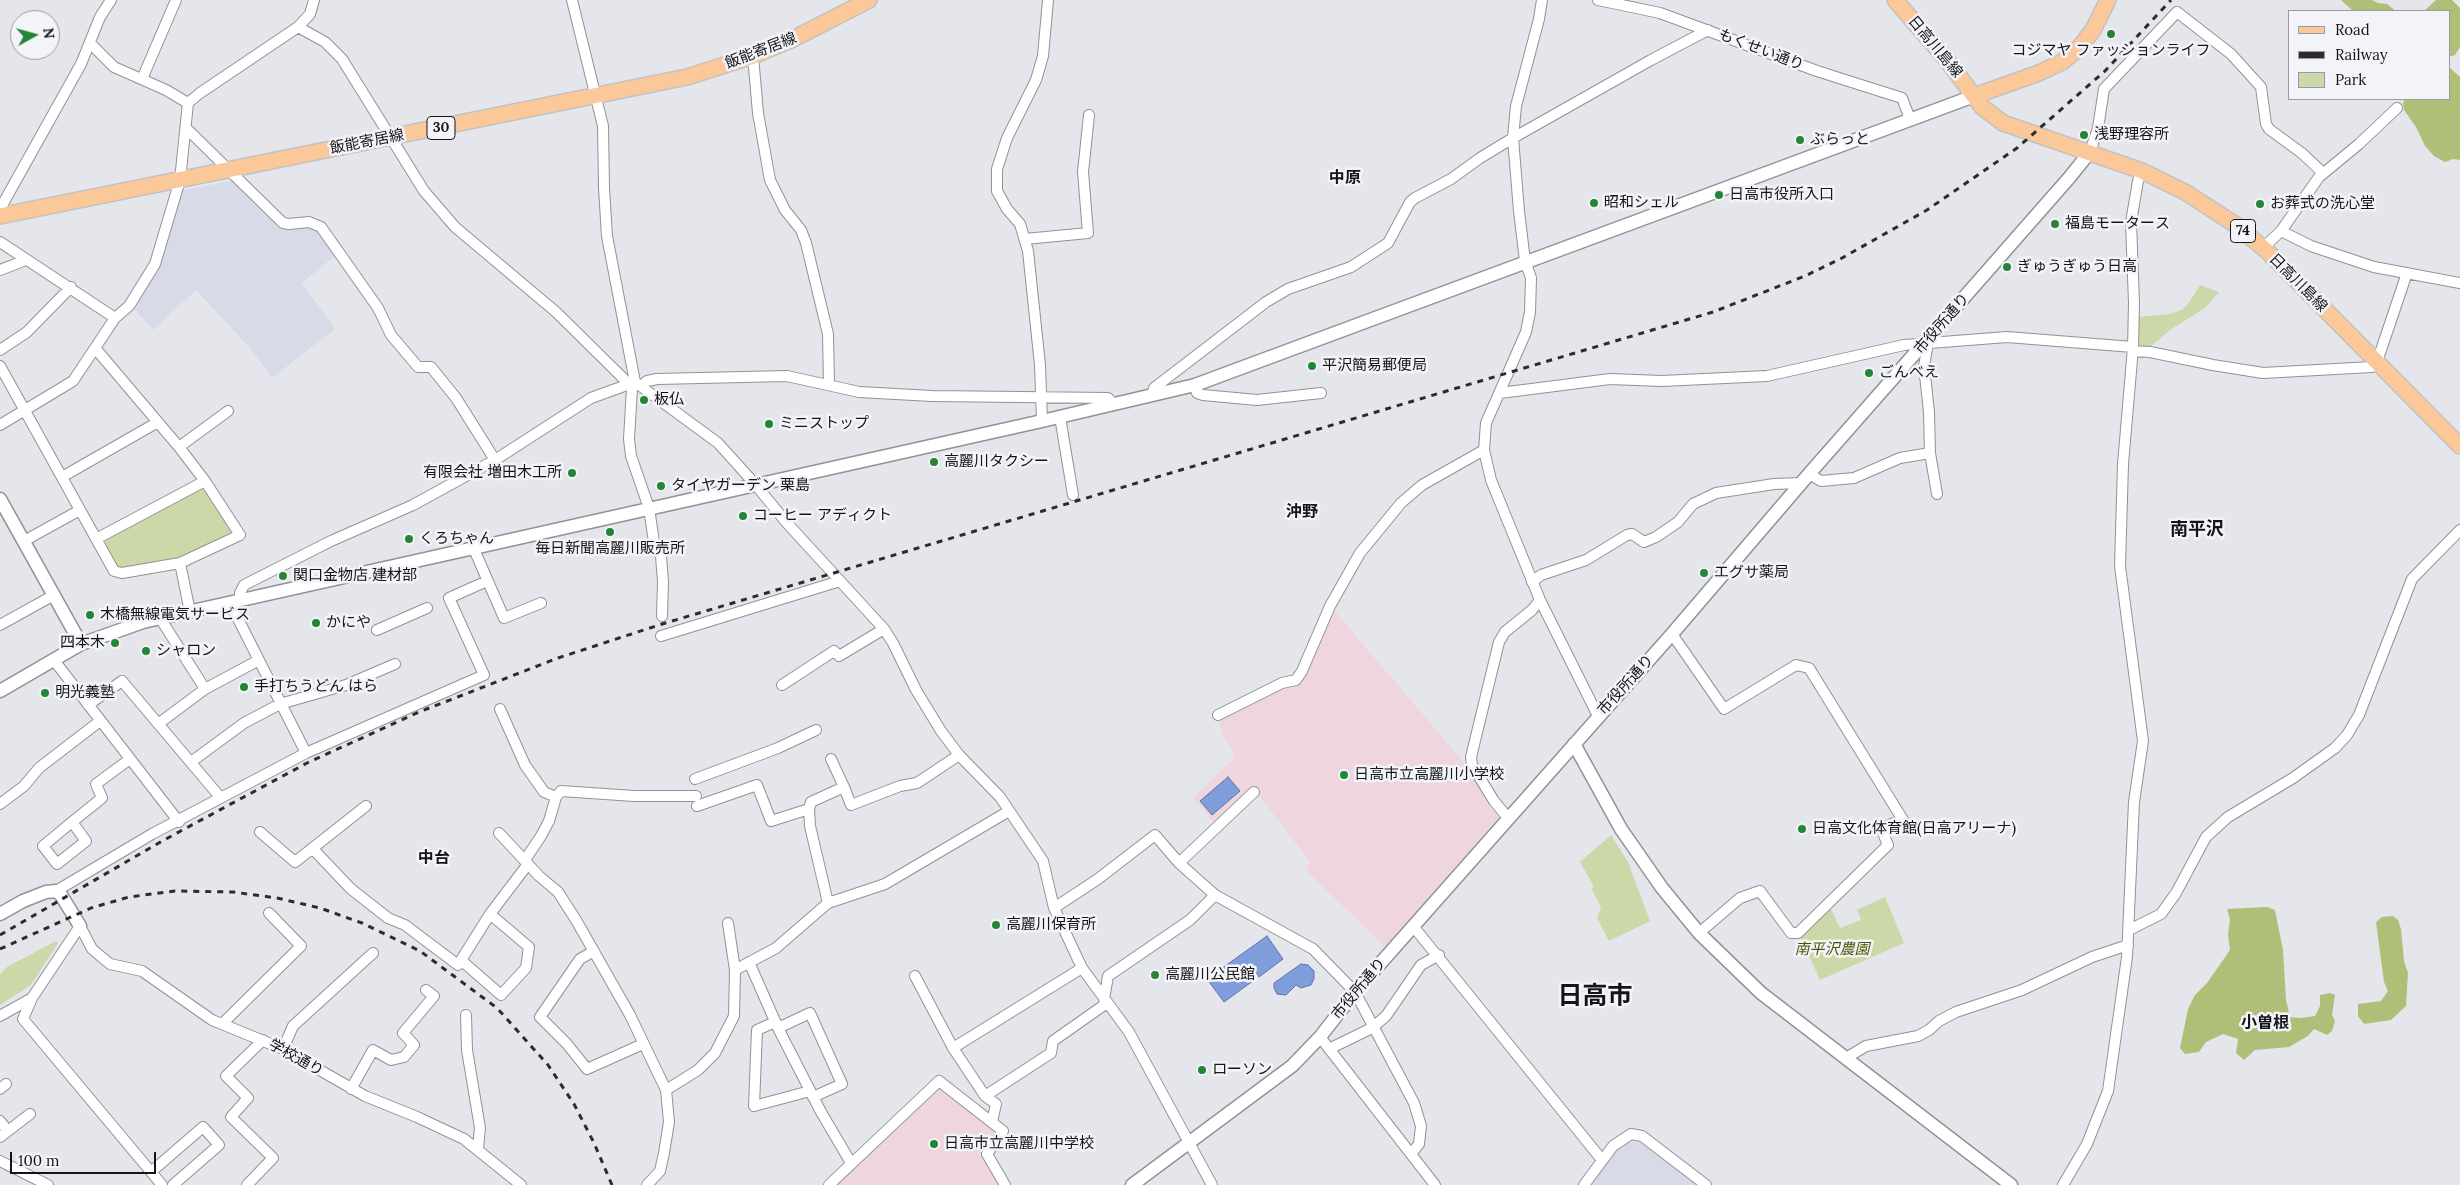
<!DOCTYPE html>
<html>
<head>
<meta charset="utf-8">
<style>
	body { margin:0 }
	#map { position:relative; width:2460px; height:1185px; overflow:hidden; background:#e5e6ec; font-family:Lora,serif }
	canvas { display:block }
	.legend { position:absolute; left:2288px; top:10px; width:162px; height:90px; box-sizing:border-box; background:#f3f3fa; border:1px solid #9a9a9f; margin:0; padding:6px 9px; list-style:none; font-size:15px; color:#151517 }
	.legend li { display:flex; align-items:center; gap:10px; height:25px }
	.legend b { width:25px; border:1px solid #9a9a9f }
	.north { position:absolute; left:10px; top:10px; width:50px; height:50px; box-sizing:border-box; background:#f3f3fa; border:1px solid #9a9a9f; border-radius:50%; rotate:83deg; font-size:14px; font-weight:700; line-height:20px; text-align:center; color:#151517 }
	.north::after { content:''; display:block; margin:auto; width:18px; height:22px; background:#248537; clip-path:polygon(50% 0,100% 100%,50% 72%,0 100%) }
	.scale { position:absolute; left:10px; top:1152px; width:146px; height:22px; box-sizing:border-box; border:2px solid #151517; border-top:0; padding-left:6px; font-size:15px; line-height:18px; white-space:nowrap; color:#151517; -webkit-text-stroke:4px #f3f3fa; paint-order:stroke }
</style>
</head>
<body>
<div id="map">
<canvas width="2460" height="1185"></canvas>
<ul class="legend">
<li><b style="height:6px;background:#fbc89a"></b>Road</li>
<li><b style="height:6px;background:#2b2c2e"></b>Railway</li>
<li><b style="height:14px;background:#ccd8a7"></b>Park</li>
</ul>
<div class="north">N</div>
<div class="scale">100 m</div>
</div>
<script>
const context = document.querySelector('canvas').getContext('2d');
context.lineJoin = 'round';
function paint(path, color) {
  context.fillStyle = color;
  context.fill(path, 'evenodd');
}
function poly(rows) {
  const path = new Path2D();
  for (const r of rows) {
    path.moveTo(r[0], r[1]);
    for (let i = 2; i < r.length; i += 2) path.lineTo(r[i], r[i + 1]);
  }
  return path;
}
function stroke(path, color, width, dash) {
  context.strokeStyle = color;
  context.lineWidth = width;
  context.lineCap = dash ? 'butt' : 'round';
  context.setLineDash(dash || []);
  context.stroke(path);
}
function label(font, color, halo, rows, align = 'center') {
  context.font = font + ' Lora,"Noto Sans JP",serif';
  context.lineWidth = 5;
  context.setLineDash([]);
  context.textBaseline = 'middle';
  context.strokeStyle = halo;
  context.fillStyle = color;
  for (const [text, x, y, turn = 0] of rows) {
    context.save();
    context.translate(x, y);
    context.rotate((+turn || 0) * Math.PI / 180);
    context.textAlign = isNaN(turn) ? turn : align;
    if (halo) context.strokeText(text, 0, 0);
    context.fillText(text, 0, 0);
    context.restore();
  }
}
const built = poly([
	[235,180,279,226,309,226,319,231,336,255,302,283,335,329,272,378,249,347,196,290,153,330,132,306,181,191],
	[1640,1142,1697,1185,1590,1185,1614,1151,1625,1143]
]);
const education = poly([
	[1333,609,1461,759,1487,798,1486,803,1499,817,1385,947,1306,870,1310,862,1256,791,1216,825,1193,798,1235,757,1223,735,1218,718,1283,685,1297,682],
	[941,1086,997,1130,998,1135,983,1154,1001,1185,835,1185]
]);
const green = poly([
	[2200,285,2219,292,2205,308,2170,330,2150,347,2138,346,2139,317,2169,314,2182,310,2190,301],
	[201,489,207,492,232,529,230,534,177,559,120,568,116,566,105,545,106,540],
	[1611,835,1628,862,1650,921,1609,941,1597,918,1601,907,1591,888,1594,887,1580,862],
	[1885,897,1904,943,1820,980,1801,938,1831,909,1840,928,1861,920,1857,910],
	[56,941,58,943,31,985,0,1005,0,974,7,967]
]);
const forest = poly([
	[2341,0,2372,0,2378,3,2387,4,2396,11,2353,11],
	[2436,0,2452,0,2460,8,2460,47,2455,55,2449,57,2449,11,2424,11],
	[2449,67,2460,77,2460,160,2453,159,2445,162,2434,156,2425,146,2416,127,2404,110,2403,103,2405,99,2449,99],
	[2267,907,2275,910,2283,950,2286,1000,2290,1017,2301,1018,2315,1016,2320,1006,2320,995,2330,993,2335,995,2332,1015,2335,1021,2332,1031,2327,1035,2314,1029,2308,1036,2289,1047,2255,1050,2244,1060,2236,1053,2238,1039,2223,1034,2206,1042,2199,1052,2185,1054,2180,1048,2188,1009,2195,995,2207,983,2230,950,2228,935,2230,919,2227,909],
	[2393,916,2398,920,2401,929,2404,961,2408,973,2406,1006,2391,1020,2364,1024,2358,1016,2358,1004,2381,1001,2388,991,2384,982,2376,922,2382,917]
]);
const water = poly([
	[1228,777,1240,791,1212,815,1200,801,1228,777],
	[1267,936,1283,959,1259,977,1251,965,1245,969,1253,981,1224,1002,1207,979,1267,936],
	[1301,964,1308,965,1314,971,1314,979,1311,985,1301,988,1296,985,1286,995,1277,994,1274,988,1274,983,1301,964]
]);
const minor = poly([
	[572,0,603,126,604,188,607,236,635,382,632,388,629,439,631,456,649,508,654,542,661,556,663,582,662,616],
	[1542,0,1539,19,1516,106,1513,138,1519,211,1525,261,1531,278,1530,312,1526,332,1486,423,1484,450,1491,480,1540,600,1598,716],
	[1598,0,1660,13,1817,71,1902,98,1910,119],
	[298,27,325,42,342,59,424,191,455,227,556,312,628,383],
	[90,43,114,67,166,90,188,103],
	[753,56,758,113,770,180,785,210,801,230,806,243,828,334,829,384],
	[142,79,176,0],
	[186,128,283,223,289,224,309,222,321,227,378,308,391,335,418,367,431,367,456,398,495,460],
	[2090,152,2098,128,2104,89,2177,12,2231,54,2261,87,2266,124,2269,129,2303,154,2323,173],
	[0,209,81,64,100,17,111,0],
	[2281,231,2311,246,2374,267,2460,283],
	[1025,239,1088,233,1083,172,1089,115],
	[0,242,115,318],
	[2263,248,2281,231,2319,177,2359,144,2397,108],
	[0,270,26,260],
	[1924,344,1927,349,1924,366,1929,412,1930,453,1937,494],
	[95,348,179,447,205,481,240,535,180,563],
	[0,350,27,332,71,287],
	[2133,351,2150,352,2213,365,2263,373,2372,367,2377,362,2407,273],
	[0,366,114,571,122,573,180,563,190,612],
	[1195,385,1197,393,1203,395,1257,400,1321,393],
	[641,386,647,381,657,379,787,376,859,392,932,396,1108,398,1114,404],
	[1500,393,1610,379,1662,381,1767,376,1904,345,2007,337,2133,347],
	[1152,395,1154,388,1266,302,1288,289,1351,267,1388,243,1410,202,1415,198,1451,179,1480,158,1513,138,1651,60,1708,30],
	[1060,417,1073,495],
	[1042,421,1040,365,1028,251,1020,224,1007,209,997,191,997,169,1007,138,1036,80,1043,56,1048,0],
	[0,425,73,381,115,318,129,306,155,264,180,180,188,103,200,93,298,27,310,14,314,0],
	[179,447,228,411],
	[1809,474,1821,481,1854,478,1900,458,1930,453],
	[62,477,158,422],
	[96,539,205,481],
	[24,541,80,510],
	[473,547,504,618,541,603],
	[1532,582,1541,575,1586,560,1627,535,1632,534,1644,542,1656,537,1678,522,1693,504,1716,493,1774,484,1801,483],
	[241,600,240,593,244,585,331,541,413,505,495,460,591,398,635,382,718,443,755,484,786,522,884,629,893,643,916,690,941,731,959,755,1000,797,1043,861,1054,908,1082,968,1129,1032,1212,1185],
	[230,603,306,753],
	[160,618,205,689],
	[0,625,54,595],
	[377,630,427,608],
	[1672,634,1724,709,1796,665,1809,668,1903,820,1881,828,1888,845,1798,933,1791,933,1760,891,1740,898,1699,933],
	[661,636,840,581],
	[53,659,179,822],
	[782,685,834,651,839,656,884,629],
	[88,705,122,681,220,797],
	[500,709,525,765,544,792,556,797],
	[1218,715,1282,683,1296,680,1302,671,1330,606,1360,553,1401,503,1422,485,1484,450],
	[158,724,205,689,259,660],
	[831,759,844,787],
	[191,762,244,723,280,704,346,685,395,664],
	[695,779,778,748,816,730],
	[0,804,24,786,39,768,100,721],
	[697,806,757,785,771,821,809,809],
	[1508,818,1494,801,1472,765,1471,757,1499,642,1505,632,1532,610,1540,600],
	[72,822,86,841,57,864,43,846,72,822,102,798,96,784,130,759],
	[260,832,295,862,366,806],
	[499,833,539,876,558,892,576,920,630,1015,666,1090,669,1122,664,1153,660,1171,647,1185],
	[313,849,351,889,388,918,405,925,458,965,490,914,528,864],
	[525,860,541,836,549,821,556,797,561,791,634,796,696,796],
	[1179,863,1254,792],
	[56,891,152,834,306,753,484,675,449,598,487,581],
	[828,903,810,826,809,809,811,802,844,787,851,805,900,786,917,783,959,755],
	[1054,908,1098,879,1155,835,1179,863,1215,895,1313,949,1355,992,1414,1103,1421,1126,1419,1144,1411,1154],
	[1413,926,1602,1160],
	[2129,930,2161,914,2176,893,2206,837,2228,817,2293,778,2335,748,2347,735,2359,715,2412,579,2460,530],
	[594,951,580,959,540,1017,567,1044,587,1069,643,1044],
	[462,961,501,995,526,968,529,947,490,914],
	[749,962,778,1028,821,1112,851,1163],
	[735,970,776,948,828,903,885,884,1009,811],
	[915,976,953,1048,985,1096,996,1104,992,1122],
	[1104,999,1108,976,1190,920,1215,895],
	[466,1015,467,1050,480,1128,478,1148],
	[0,1016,32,998],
	[775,1022,757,1030,754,1106,810,1091],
	[222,1024,301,946,269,913],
	[778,1028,810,1013,842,1084,813,1097],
	[1320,1037,1435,1185],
	[953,1048,1082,968],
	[283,1049,293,1026,373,953],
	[1329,1049,1372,1028,1386,1016,1421,965,1439,955],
	[1846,1058,1866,1046,1918,1036,1929,1030,1939,1021,1956,1012,2022,990,2092,957,2128,945],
	[0,1089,6,1084],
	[351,1089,373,1050,391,1060,404,1057,414,1045,403,1033,434,996,426,990],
	[666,1090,698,1070,715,1053,734,1016,735,970,728,923],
	[985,1096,1051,1053,1053,1041,1107,1003],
	[0,1121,8,1131],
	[0,1137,30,1114],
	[0,1161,48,1185],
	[151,1172,203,1127,219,1145,173,1185],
	[162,1185,23,1019,32,998,80,926,92,949,110,964,142,971,212,1020,283,1049,365,1096,417,1117,464,1139,521,1185],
	[247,1185,273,1158,231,1117,248,1098,226,1076,263,1040],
	[829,1185,939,1081,1003,1131,987,1154,1005,1185],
	[1584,1185,1613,1146,1631,1134,1642,1136,1706,1185],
	[2063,1185,2087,1144,2108,1091,2127,957,2134,802,2143,741,2120,566,2123,464,2133,348,2134,303,2131,222,2138,181,2142,171]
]);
const tertiary = poly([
	[0,499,81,644],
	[0,691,81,644,143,622,1042,421,1195,385,1974,96],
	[1574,744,1621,829,1662,888,1699,933,1761,993,2011,1185],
	[0,914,23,901,46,892,56,891,61,895,80,926],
	[1132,1185,1292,1066,1320,1037,1355,992,1672,634,1809,474,2069,178,2090,152]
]);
const primary = poly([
	[1895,0,1947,60,1982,107,2003,123,2142,171,2185,192,2236,225,2269,253,2460,446],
	[1974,96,2039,73,2062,62,2079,48,2093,30,2108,0],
	[0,216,687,77,753,56,793,39,869,0]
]);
const rail = poly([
	[0,935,164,840,307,763,419,712,558,658,662,624,1713,312,1805,276,1842,258,1927,210,2017,148,2105,71,2171,0],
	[0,949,91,908,129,897,175,891,233,892,277,898,320,908,362,923,420,951,497,1008,548,1065,574,1104,594,1143,612,1185]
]);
const markers = [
	[2111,34,5,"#248537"],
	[2084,135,5,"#248537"],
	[1800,140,5,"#248537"],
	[1719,195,5,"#248537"],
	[1594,203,5,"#248537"],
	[2260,204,5,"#248537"],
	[2055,224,5,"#248537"],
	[2007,267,5,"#248537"],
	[1312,366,5,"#248537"],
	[1869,373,5,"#248537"],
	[644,400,5,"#248537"],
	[769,424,5,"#248537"],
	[934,462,5,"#248537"],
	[572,473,5,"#248537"],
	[661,486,5,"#248537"],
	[743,516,5,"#248537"],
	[610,532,5,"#248537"],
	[409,539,5,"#248537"],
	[1704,573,5,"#248537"],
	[283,576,5,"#248537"],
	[90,615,5,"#248537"],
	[316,623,5,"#248537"],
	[115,643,5,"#248537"],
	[146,651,5,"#248537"],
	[244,687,5,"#248537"],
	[45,693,5,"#248537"],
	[1344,775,5,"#248537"],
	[1802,829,5,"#248537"],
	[996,925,5,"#248537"],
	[1155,975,5,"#248537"],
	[1202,1070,5,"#248537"],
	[934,1144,5,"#248537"]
];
const shields = [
	[441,128,28],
	[2243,231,25]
];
const shieldNames = [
	["30",441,128],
	["74",2243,231]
];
const streetNames = [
	["日高川島線",1935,47,50],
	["もくせい通り",1761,50,21],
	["飯能寄居線",761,51,-21],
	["飯能寄居線",367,142,-11],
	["日高川島線",2298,283,45],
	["市役所通り",1942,324,-49],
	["市役所通り",1626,685,-48],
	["市役所通り",1359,989,-50],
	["学校通り",296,1058,29]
];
const poiNames = [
	["コジマヤ ファッションライフ",2111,51,"center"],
	["浅野理容所",2094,135],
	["ぶらっと",1810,140],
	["日高市役所入口",1729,195],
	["昭和シェル",1604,203],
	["お葬式の洗心堂",2270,204],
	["福島モータース",2065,224],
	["ぎゅうぎゅう日高",2017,267],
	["平沢簡易郵便局",1322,366],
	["ごんべえ",1879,373],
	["板仏",654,400],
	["ミニストップ",779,424],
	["高麗川タクシー",944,462],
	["有限会社 増田木工所",562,473,"right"],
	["タイヤガーデン 栗島",671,486],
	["コーヒー アディクト",753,516],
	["くろちゃん",419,539],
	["毎日新聞高麗川販売所",610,549,"center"],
	["エグサ薬局",1714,573],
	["関口金物店 建材部",293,576],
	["木橋無線電気サービス",100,615],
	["かにや",326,623],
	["四本木",105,643,"right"],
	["シャロン",156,651],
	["手打ちうどん はら",254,687],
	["明光義塾",55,693],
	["日高市立高麗川小学校",1354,775],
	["日高文化体育館(日高アリーナ)",1812,829],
	["高麗川保育所",1006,925],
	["高麗川公民館",1165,975],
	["ローソン",1212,1070],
	["日高市立高麗川中学校",944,1144]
];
const parkNames = [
	["南平沢農園",1832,950]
];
const neighbourhoodNames = [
	["中原",1345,178],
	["沖野",1302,512],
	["中台",434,858],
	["小曽根",2265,1023]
];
const quarterNames = [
	["南平沢",2197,530]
];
const townNames = [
	["日高市",1595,997]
];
paint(built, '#d9dae7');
paint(education, '#eed5de');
paint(green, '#ccd8a7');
paint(forest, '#afbf77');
paint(water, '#809edc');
stroke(water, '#6075a1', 1);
stroke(minor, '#919298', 12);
stroke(tertiary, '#919298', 15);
stroke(primary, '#c2c2c3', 18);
stroke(minor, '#fff', 10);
stroke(tertiary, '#fff', 12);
stroke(primary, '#fbc89a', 15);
stroke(rail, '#2b2c2e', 3, [6, 6]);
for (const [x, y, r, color] of markers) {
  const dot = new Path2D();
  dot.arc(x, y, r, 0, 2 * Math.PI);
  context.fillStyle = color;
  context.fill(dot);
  stroke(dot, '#f3f3fa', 2);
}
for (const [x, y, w] of shields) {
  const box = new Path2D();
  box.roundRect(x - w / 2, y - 11.5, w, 23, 4);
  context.fillStyle = '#f3f3fa';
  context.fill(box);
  stroke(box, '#151517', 1);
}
label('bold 14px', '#151517', null, shieldNames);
label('15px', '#151517', '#f3f3fa', streetNames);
label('15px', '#151517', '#f3f3fa', poiNames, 'left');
label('italic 15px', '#4a5700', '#f3f3fa', parkNames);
label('bold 16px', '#151517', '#f3f3fa', neighbourhoodNames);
label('bold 18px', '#151517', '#f3f3fa', quarterNames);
label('bold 25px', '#151517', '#f3f3fa', townNames);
</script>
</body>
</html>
